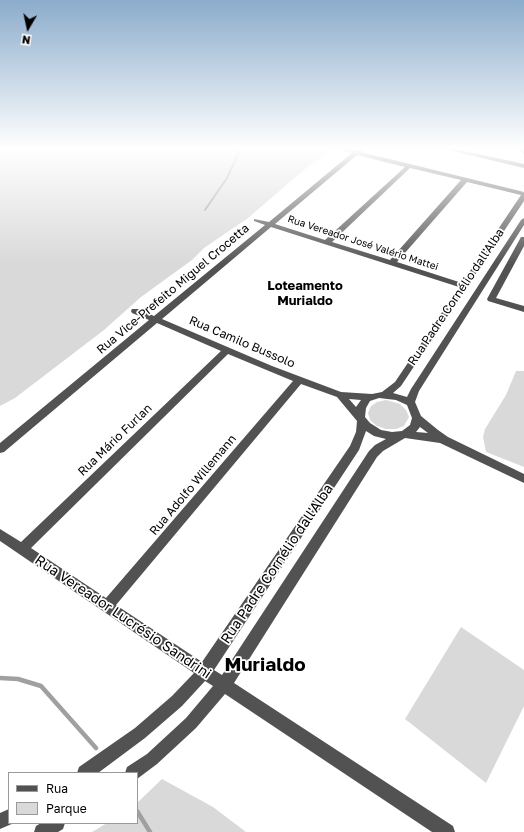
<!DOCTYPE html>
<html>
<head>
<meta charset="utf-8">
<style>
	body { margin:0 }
	#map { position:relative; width:524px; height:832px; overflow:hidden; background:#fff; font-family:"Golos Text",sans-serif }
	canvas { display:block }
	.legend { position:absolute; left:8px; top:772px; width:130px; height:52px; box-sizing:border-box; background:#fff; border:1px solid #999; margin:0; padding:5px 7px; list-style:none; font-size:12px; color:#000 }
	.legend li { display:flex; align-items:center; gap:8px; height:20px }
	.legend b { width:20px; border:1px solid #999 }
	.north { position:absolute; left:8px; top:8px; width:40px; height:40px; -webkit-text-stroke:3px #fff; paint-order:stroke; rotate:189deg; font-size:11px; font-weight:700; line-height:16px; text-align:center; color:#000 }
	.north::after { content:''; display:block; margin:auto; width:14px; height:18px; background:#000; clip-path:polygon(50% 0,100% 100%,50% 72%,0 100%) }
</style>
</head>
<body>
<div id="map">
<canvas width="524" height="832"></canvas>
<ul class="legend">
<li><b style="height:5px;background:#525252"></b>Rua</li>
<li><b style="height:11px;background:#d9d9d9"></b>Parque</li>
</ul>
<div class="north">N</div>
</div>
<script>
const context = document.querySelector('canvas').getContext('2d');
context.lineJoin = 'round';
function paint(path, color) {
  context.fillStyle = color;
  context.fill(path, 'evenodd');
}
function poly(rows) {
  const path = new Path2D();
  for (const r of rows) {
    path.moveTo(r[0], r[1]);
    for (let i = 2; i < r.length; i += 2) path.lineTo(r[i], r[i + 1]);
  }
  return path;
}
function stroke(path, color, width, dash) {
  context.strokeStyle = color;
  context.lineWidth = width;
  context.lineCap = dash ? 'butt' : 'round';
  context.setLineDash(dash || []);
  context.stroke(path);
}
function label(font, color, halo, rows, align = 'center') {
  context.font = font + ' "Golos Text",sans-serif';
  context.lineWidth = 3.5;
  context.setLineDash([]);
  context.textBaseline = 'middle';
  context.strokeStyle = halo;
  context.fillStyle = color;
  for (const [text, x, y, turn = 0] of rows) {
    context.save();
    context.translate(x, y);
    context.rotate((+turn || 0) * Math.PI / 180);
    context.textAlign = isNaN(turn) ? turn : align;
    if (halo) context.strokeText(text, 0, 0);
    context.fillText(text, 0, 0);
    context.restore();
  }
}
const green = poly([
	[0,148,334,148,305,169,248,218,204,248,192,260,141,297,104,330,15,398,0,406],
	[516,371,524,371,524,467,486,452,483,437,485,429,506,395],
	[386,400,400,404,406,410,409,417,404,426,396,429,386,429,377,426,370,420,368,413,371,406,377,402],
	[461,627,524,670,524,706,486,783,405,719],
	[162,779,213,807,246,832,92,832,107,823,137,823,137,803]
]);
const streamFar1 = poly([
	[205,210,227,178,238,154,239,148]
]);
const stream = poly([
	[0,678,18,679,41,686,96,748],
	[137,811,150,832]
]);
const minor = poly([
	[339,148,355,151,358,148,365,148,361,152,524,192,524,201,401,386,393,393,407,397,411,389,521,220,524,218,524,225,419,391,415,402,421,416,438,430,448,437,524,474,524,483,440,443,405,438,383,451,377,457,234,683,453,826,455,832,432,832,225,694,196,728,157,764,137,779,137,773,125,773,127,767,147,754,186,718,213,686,205,681,182,706,145,738,98,773,77,773,79,767,135,728,172,696,194,673,0,541,0,529,21,542,221,351,157,323,4,452,0,453,0,443,149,320,132,313,131,311,132,309,138,309,154,316,265,225,254,221,254,219,269,222,352,153,339,150,339,148],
	[357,155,405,167,325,240,275,224,357,155],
	[410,168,461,180,390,260,332,242,410,168],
	[467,182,521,195,462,283,397,262,467,182],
	[271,227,459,287,395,382,382,392,372,394,341,392,272,366,162,319,271,227],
	[228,354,293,381,106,598,31,548,228,354],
	[301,384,337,397,357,421,356,432,350,446,202,662,116,605,301,384],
	[379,398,396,400,407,405,412,418,410,425,402,431,392,432,381,430,370,423,365,417,366,408,370,401,379,398],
	[349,399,361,400,356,407,349,399],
	[420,427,428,433,416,432,420,427],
	[366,431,374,436,386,439,375,445,369,451,222,675,214,670,359,450,366,431],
	[440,148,451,148,524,164,524,168,440,148],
	[519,148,524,148,524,154,522,153,519,148],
	[521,237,524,237,524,246,496,298,524,306,524,312,488,301,487,299,521,237],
	[9,809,9,823,14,823,0,829,0,813,9,809],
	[41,823,65,823,63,829,58,832,34,832,36,826,41,823]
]);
const farStreetnames = [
	["Rua Vereador José Valério Mattei",363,243,18]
];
const streetNames = [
	["Rua Vice-Prefeito Miguel Crocetta",173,289,-40],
	["Rua Padre Cornélio dall'Alba",456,297,-56],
	["Rua Camilo Bussolo",242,342,23],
	["Rua Mário Furlan",115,440,-44],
	["Rua Adolfo Willemann",193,485,-50]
];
const neighbourhoodNames = [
	["Loteamento",305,286],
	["Murialdo",305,301]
];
const nearStreetnames = [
	["Rua Padre Cornélio dall'Alba",277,564,-56],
	["Rua Vereador Lucrésio Sandrini",123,617,34]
];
const nearDistrictnames = [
	["Murialdo",265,665]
];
paint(green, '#d9d9d9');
stroke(streamFar1, '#a0a0a0', 2);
stroke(stream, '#a0a0a0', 4.5);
paint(minor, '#525252');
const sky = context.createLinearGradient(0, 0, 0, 265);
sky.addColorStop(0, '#8baccb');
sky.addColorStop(0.56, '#fff');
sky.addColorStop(1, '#ffffff00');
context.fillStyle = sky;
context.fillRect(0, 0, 524, 265);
label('10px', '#000', '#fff', farStreetnames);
label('12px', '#000', '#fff', streetNames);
label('bold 13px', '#000', '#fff', neighbourhoodNames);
label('14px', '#000', '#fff', nearStreetnames);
label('bold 19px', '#000', '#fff', nearDistrictnames);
</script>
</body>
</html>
